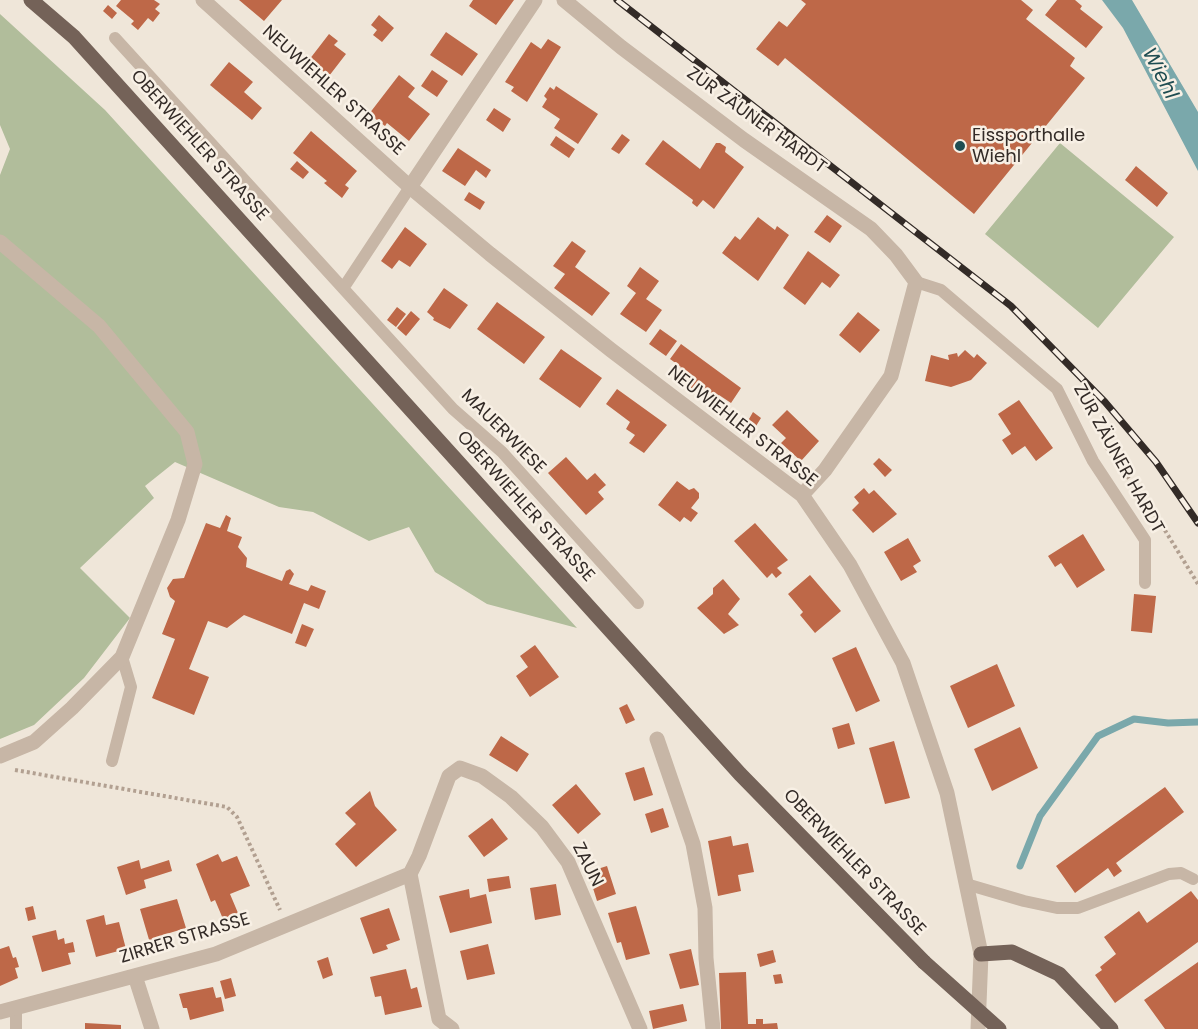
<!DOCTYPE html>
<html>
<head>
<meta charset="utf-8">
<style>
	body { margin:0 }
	canvas { display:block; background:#efe6d9 }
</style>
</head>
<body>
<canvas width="1198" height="1029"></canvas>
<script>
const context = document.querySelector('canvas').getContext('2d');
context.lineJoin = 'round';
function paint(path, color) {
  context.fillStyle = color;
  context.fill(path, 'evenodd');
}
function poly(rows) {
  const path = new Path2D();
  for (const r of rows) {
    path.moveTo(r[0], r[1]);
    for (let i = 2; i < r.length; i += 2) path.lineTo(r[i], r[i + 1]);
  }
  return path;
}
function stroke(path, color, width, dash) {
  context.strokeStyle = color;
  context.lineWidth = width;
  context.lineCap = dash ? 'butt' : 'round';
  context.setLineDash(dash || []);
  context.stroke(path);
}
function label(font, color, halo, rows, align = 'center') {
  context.font = font + ' Poppins,sans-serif';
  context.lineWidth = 5;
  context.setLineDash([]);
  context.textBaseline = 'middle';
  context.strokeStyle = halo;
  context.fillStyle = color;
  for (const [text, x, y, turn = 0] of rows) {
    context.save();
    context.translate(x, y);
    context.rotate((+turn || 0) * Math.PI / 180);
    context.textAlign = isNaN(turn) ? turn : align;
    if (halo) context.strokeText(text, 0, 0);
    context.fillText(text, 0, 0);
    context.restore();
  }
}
const green = poly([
	[0,14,105,110,577,628,487,604,435,572,409,527,369,541,313,512,279,507,175,462,145,486,154,498,80,568,130,618,84,678,34,725,0,739,0,175,10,149,0,125],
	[1060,143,1174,237,1098,328,985,234]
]);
const water = poly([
	[1102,0,1132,0,1198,112,1198,171,1123,28]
]);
const stream = poly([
	[1020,866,1040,816,1098,736,1134,719,1168,723,1198,722]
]);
const building = poly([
	[121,0,154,0,160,4,155,9,160,13,153,22,148,18,138,30,131,24,134,21,116,6],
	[239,0,282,0,264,21],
	[473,0,514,0,496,25,469,6],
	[801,0,1021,0,1033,10,1026,19,1075,58,1070,66,1085,78,974,214,785,58,778,66,756,49,779,21,787,27,806,4],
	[1057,0,1075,0,1082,6,1080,9,1103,27,1086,48,1045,15],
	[108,5,117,13,112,19,103,11],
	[379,15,394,28,382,42,373,35,377,30,371,25],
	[446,32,478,54,462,76,430,55],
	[329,34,338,41,334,45,346,54,329,76,309,60],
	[548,39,561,47,527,102,511,91,514,87,505,82,531,42,541,49],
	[229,62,253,82,244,92,262,108,252,120,210,85],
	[432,70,448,81,437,97,421,86],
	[399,75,415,88,408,97,430,114,409,141,387,123,385,126,369,114],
	[556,86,598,114,578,144,554,128,560,119,542,107,547,99,544,96,550,87,554,90],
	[494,108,511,119,503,132,486,120],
	[311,131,357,171,345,185,349,188,342,198,324,183,327,181,293,153],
	[622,134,630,140,619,154,611,149],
	[556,136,575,149,569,158,550,145],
	[663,140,700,169,716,143,720,143,726,147,725,152,744,167,714,209,703,200,697,207,692,203,693,200,645,164],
	[458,148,491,170,486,178,476,170,465,186,442,171],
	[297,161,309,172,303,179,290,169],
	[1136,166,1168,193,1157,207,1125,180],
	[469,192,485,202,480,210,464,200],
	[827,215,842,226,830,243,814,232],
	[758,217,775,230,777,226,789,235,758,281,722,253,735,236,740,240],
	[405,227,427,244,410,267,399,260,392,269,381,261],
	[572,241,586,251,575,267,610,293,592,316,554,288,565,274,553,266],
	[808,251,840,275,830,288,822,282,805,305,783,288],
	[640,267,659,281,646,299,662,310,646,332,620,314,636,293,627,286],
	[444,288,468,305,450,329,433,320,434,318,427,312],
	[497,302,545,337,524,364,477,329],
	[397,307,406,314,396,327,387,320],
	[411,311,420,319,406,336,397,328],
	[858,312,880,330,860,353,839,335],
	[660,329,677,341,666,356,649,344],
	[681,344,741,388,731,403,719,395,713,404,675,376,681,367,670,359],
	[561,349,602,378,580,408,539,379],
	[965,350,974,358,977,354,987,363,971,380,951,387,925,381,931,355,949,360,948,355,957,353,958,357],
	[617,389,667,425,644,453,629,443,635,435,626,429,630,422,606,404],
	[1019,400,1053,448,1036,461,1025,446,1012,455,1002,440,1011,434,998,414],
	[787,410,819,441,801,461,781,443,786,438,772,425],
	[753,412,761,418,753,431,745,426],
	[566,457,587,480,595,473,606,485,598,492,604,499,586,515,548,473],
	[879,458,892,470,885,477,873,464],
	[677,481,689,490,694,488,699,493,699,498,691,508,698,513,691,522,684,517,680,522,658,505],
	[864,488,869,494,874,490,897,514,873,533,852,510,859,503,854,497],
	[226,515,231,518,227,531,242,537,238,547,247,558,246,567,282,581,286,571,290,569,294,574,289,584,308,591,311,585,326,591,319,609,304,603,292,634,244,615,227,628,208,621,189,669,209,677,194,715,152,698,175,639,162,634,175,601,170,597,167,588,173,579,184,578,206,523,220,528],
	[755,523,788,560,777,568,782,573,776,578,772,573,767,578,734,541],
	[1083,534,1105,570,1077,588,1061,563,1055,567,1048,556],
	[908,538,921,561,913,566,917,572,901,581,884,552],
	[810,575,841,611,815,633,800,615,803,612,788,594],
	[723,579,740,599,728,614,739,625,724,634,697,608,713,594,713,588],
	[1134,594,1156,596,1152,633,1131,631],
	[302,624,314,629,306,647,295,643],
	[535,645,559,677,530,697,516,676,528,667,520,656],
	[856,647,880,701,856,712,832,658],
	[997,664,1015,706,968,728,950,686],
	[627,704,635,720,626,724,619,708],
	[849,723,855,744,838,749,832,728],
	[1020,727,1038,768,992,791,974,749],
	[501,736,529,754,517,772,489,755],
	[894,741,910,798,885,804,869,748],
	[644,767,653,795,634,801,625,773],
	[576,784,601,814,578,834,552,805],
	[1165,787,1184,812,1116,863,1122,871,1114,877,1108,868,1075,893,1056,866],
	[370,791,375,806,397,830,356,867,335,844,356,824,345,813],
	[663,808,669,827,651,833,645,814],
	[492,818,508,839,484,857,468,836],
	[731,836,733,846,748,843,754,872,738,875,741,891,718,896,708,841],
	[218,854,222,862,237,856,250,886,230,894,238,913,223,919,215,900,211,902,196,864],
	[139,860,141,869,169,860,172,871,144,880,146,888,126,895,117,867],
	[607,866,616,894,597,901,588,872],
	[509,876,511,888,489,892,487,879],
	[556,884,561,915,535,920,530,888],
	[469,889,470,898,486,894,492,923,450,933,439,896],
	[1191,891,1198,900,1198,942,1115,1003,1095,975,1102,970,1100,967,1116,954,1104,937,1139,911,1147,923],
	[177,899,186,928,163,935,164,939,150,943,140,909],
	[33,906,36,919,28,921,25,908],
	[636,906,650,954,626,960,621,942,617,943,608,913],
	[389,908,400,940,386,945,388,949,373,954,360,918],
	[104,915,106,925,119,922,126,949,96,957,86,920],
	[56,930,58,940,64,938,65,944,73,942,75,952,68,953,71,964,42,972,32,936],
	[488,944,495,974,467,980,460,951],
	[9,946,13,958,16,957,19,967,15,968,18,978,0,986,0,949],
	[691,949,699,985,680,989,669,954],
	[773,950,776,962,760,967,757,954],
	[328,957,333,975,323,979,317,961],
	[1198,962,1198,1029,1165,1029,1144,1000],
	[406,969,411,989,417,987,422,1007,385,1015,381,996,375,997,370,977],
	[746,972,748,1024,756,1024,756,1019,763,1019,763,1024,777,1023,778,1029,721,1029,719,973],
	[781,974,783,983,775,984,773,975],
	[231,978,236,996,225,999,220,981],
	[213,987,216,998,221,997,224,1011,190,1020,187,1008,183,1008,179,994],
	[683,1004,687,1021,653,1029,649,1011],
	[85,1023,121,1025,121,1029,85,1029]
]);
const path = poly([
	[1106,447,1158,519,1198,584],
	[15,770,227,807,237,817,280,910]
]);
const service = poly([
	[115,38,453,409,502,452,638,603],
	[916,282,941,290,1057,389,1093,461,1145,540,1145,583],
	[344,287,410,187],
	[112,761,131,687,122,657],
	[966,884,1024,901,1057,908,1078,908,1169,874,1181,873,1193,879],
	[16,1029,16,1008]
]);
const minor = poly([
	[203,0,410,187,490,254,611,350,802,495,850,565,903,663,947,793,981,954,978,1029],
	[564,0,621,47,744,140,871,229,896,255,916,282,891,376,825,470,802,495],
	[410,187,535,0],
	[0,242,99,326,187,432,195,464,178,520,122,657,72,708,34,742,0,756],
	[657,739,693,844,705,908,706,958,713,1029],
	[410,874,439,1019,452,1029],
	[135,976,152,1029],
	[0,1012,216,954,410,874,419,856,449,776,460,768,482,776,511,797,542,827,568,862,640,1029]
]);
const primary = poly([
	[31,0,74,37,740,774,924,962],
	[981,954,1012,952,1059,974,1111,1029]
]);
const rail = poly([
	[617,0,1011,306,1105,402,1156,462,1198,523]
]);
const primaryBridge = poly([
	[924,962,999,1029]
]);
const markers = [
	[960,146,6,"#1f4d52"]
];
const streetNames = [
	["NEUWIEHLER STRASSE",333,91,42],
	["ZUR ZÄUNER HARDT",756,121,36],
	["OBERWIEHLER STRASSE",199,146,48],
	["NEUWIEHLER STRASSE",742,427,38],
	["MAUERWIESE",503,432,45],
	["ZUR ZÄUNER HARDT",1118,459,61],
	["OBERWIEHLER STRASSE",525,507,48],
	["OBERWIEHLER STRASSE",854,863,46],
	["ZAUN",587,865,63],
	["ZIRRER STRASSE",185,939,-17]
];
const poiNames = [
	["Eissporthalle",972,136],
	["Wiehl",972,157]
];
const waterNames = [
	["Wiehl",1159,74,63]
];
paint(green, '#b1bd9b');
paint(water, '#7aa8ab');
stroke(stream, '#7aa8ab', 7);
paint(building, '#be6848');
stroke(path, '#b2a091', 4, [3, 3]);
stroke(service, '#c7b6a6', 12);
stroke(minor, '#c7b6a6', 15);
stroke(primary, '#746258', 15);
stroke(rail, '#332b27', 7);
stroke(rail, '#f8f0e5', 4.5, [14]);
stroke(primaryBridge, '#746258', 15);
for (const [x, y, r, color] of markers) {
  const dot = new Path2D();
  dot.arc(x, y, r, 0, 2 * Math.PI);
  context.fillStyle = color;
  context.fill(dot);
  stroke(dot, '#f8f0e5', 2);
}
label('18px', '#332b27', '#f8f0e5', streetNames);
label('18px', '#332b27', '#f8f0e5', poiNames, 'left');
label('italic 20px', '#1f4d52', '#f8f0e5', waterNames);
</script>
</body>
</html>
